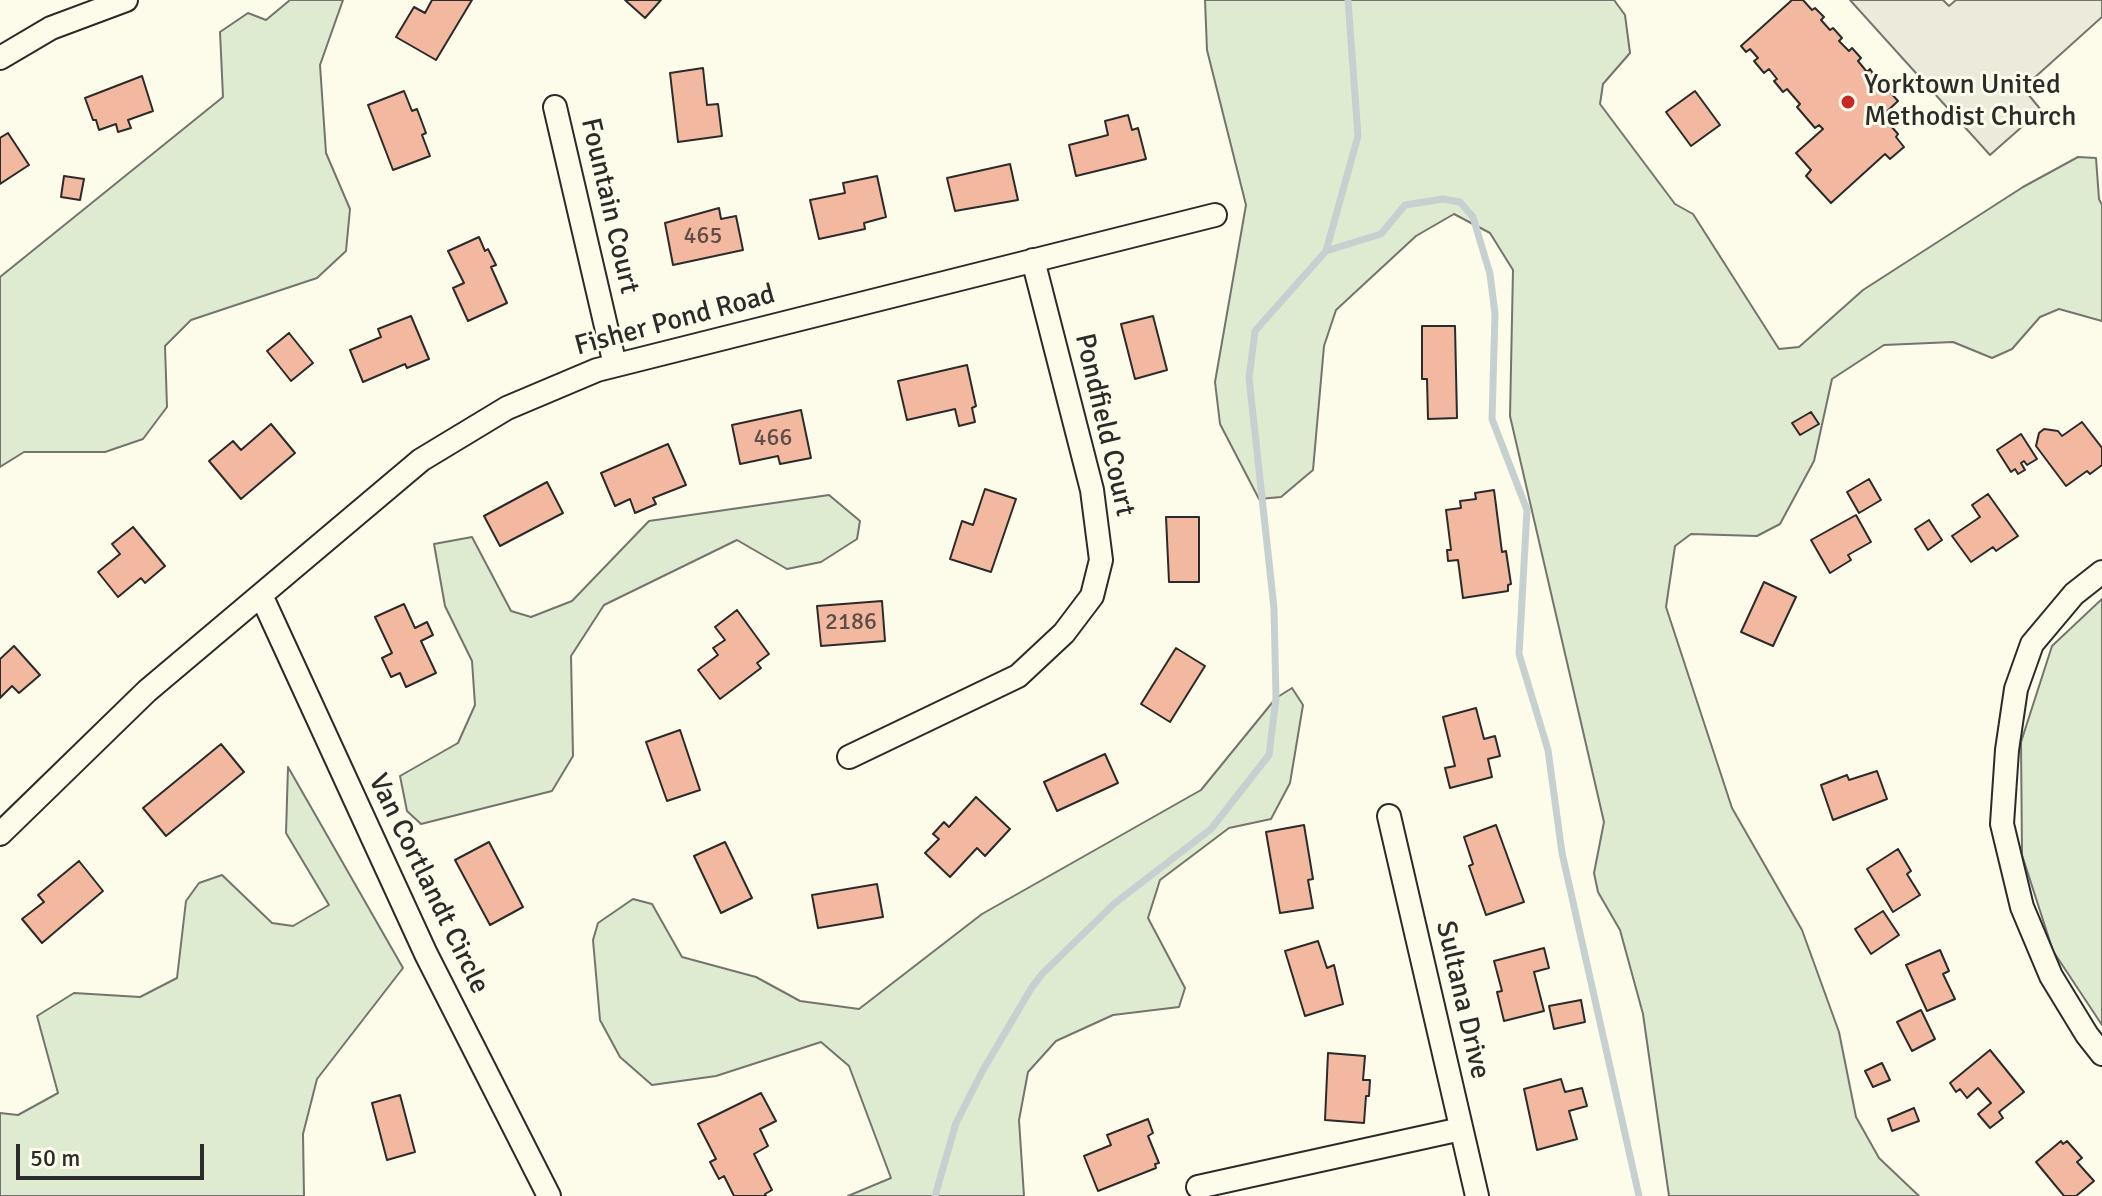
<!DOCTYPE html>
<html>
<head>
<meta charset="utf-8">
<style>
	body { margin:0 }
	#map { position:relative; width:2102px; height:1196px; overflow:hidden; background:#fdfbea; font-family:Signika,sans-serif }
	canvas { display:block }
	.scale { position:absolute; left:16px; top:1144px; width:188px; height:36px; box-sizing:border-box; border:4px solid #2b2b2b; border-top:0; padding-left:10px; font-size:24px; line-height:28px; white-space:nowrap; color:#2b2b2b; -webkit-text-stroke:6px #fdfbea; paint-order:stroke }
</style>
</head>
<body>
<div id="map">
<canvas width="2102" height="1196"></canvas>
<div class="scale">50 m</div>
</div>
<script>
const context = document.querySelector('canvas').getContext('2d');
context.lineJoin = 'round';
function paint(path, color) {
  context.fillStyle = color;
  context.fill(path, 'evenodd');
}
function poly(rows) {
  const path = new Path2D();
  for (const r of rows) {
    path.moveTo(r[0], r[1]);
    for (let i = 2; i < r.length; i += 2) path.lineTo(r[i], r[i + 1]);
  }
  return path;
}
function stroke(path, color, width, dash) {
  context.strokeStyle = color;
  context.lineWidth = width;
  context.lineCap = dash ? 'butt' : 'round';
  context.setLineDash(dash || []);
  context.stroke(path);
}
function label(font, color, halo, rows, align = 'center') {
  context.font = font + ' Signika,sans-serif';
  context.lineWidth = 6;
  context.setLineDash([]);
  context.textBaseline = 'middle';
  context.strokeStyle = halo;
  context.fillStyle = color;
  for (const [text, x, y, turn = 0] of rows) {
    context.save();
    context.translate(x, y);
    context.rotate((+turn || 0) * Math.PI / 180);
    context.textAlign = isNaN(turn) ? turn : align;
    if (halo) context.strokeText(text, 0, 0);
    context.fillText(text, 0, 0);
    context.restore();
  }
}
const green = poly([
	[290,0,343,0,320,65,326,153,350,209,346,251,317,278,191,320,165,346,167,407,143,439,105,452,24,452,0,467,0,277,223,97,220,32,248,13,266,20,290,0],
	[1205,0,1614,0,1625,15,1630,53,1603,84,1600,104,1675,204,1693,214,1779,349,1799,347,1863,290,2023,187,2078,157,2096,158,2099,199,2102,205,2102,321,2059,309,2040,317,2012,349,1992,358,1953,342,1884,345,1832,379,1814,461,1780,524,1757,536,1691,534,1675,546,1666,607,1732,808,1802,930,1839,1032,1856,1117,1879,1158,1919,1196,1669,1196,1643,1014,1620,930,1598,892,1594,873,1604,822,1510,416,1513,270,1490,233,1454,214,1416,236,1336,310,1324,346,1313,470,1281,497,1259,499,1220,424,1215,382,1246,205,1207,50,1205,0],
	[829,495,860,521,857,539,821,562,787,569,737,540,604,605,571,656,573,756,552,791,421,824,407,811,400,776,458,743,475,705,472,661,445,606,434,544,472,537,511,611,531,617,572,601,649,521,829,495],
	[2102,599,2102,1025,2053,951,2022,855,2021,742,2052,646,2102,599],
	[1292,688,1303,705,1290,783,1271,819,1229,828,1160,880,1148,918,1185,988,1179,1007,1113,1015,1056,1041,1028,1072,1019,1120,1024,1196,848,1196,891,1178,849,1066,821,1042,716,1076,652,1085,620,1057,600,1020,593,940,598,923,633,899,652,904,682,957,756,977,800,1001,859,1009,982,914,1201,790,1276,698,1292,688],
	[288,767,403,968,317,1079,303,1134,304,1196,0,1196,0,1113,18,1115,58,1093,37,1016,74,993,140,997,177,978,186,901,199,883,222,875,272,923,293,926,329,905,286,833,288,767]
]);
const parking = poly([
	[1850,0,1943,0,1949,6,1956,0,2102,0,2102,17,2023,88,2041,110,1990,155,1850,0]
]);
const stream = poly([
	[1326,251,1381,234,1405,205,1443,199,1460,202,1473,217,1490,274,1495,314,1492,419,1527,510,1519,654,1548,750,1562,853,1639,1196],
	[935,1196,956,1123,983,1070,1032,987,1043,973,1115,903,1211,829,1269,755,1276,698,1274,608,1249,378,1255,331,1326,251,1358,136,1348,0]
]);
const building = poly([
	[432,0,472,0,436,60,396,37,414,7,425,13,432,0],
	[625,0,661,0,645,18,625,0],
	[1792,0,1803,0,1812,10,1815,8,1824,17,1821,20,1830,30,1833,28,1842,38,1839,41,1849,51,1852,48,1861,58,1858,61,1867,72,1870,69,1885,92,1888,90,1898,101,1882,116,1898,134,1896,137,1904,147,1890,159,1885,154,1831,203,1806,176,1811,170,1796,153,1823,129,1819,125,1815,128,1797,107,1800,104,1787,89,1783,92,1774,81,1777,79,1769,69,1764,73,1754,61,1758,58,1750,49,1746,52,1741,46,1792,0],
	[703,68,707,105,718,104,722,136,678,142,670,73,703,68],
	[142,76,153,111,128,120,131,128,118,132,116,124,99,130,96,120,93,120,85,98,142,76],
	[404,91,412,111,417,109,426,133,422,135,430,156,393,170,368,105,404,91],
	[1695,91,1720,125,1691,146,1666,112,1695,91],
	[1128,115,1132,130,1138,128,1146,159,1076,176,1069,145,1108,135,1105,121,1128,115],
	[8,133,29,165,0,184,0,138,8,133],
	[1010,164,1018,200,955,211,947,178,1010,164],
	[64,176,84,179,80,200,61,197,64,176],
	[877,176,886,217,864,223,865,229,819,239,810,200,845,193,843,183,877,176],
	[719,208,721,219,736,216,743,250,673,265,665,223,719,208],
	[479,237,485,251,488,249,496,265,491,267,507,303,468,321,453,288,464,283,448,251,479,237],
	[411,316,429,359,407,368,405,364,363,382,350,350,381,337,378,329,411,316],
	[1153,316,1167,370,1135,379,1121,324,1153,316],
	[1422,326,1455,326,1457,418,1428,419,1427,379,1422,379,1422,326],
	[289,333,313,363,291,381,267,351,289,333],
	[967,365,976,406,972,408,975,422,959,426,955,409,907,420,898,381,967,365],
	[801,410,811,458,780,464,778,456,740,464,732,425,801,410],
	[1811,412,1819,424,1800,435,1792,423,1811,412],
	[2082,422,2102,448,2102,465,2090,474,2087,471,2066,486,2036,446,2039,433,2044,429,2058,431,2062,436,2082,422],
	[271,424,295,453,241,499,209,461,233,441,241,450,271,424],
	[2021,434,2037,459,2027,465,2024,461,2021,463,2025,470,2018,474,2015,469,2011,472,1997,450,2021,434],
	[668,444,686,485,653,498,656,504,635,513,630,499,615,506,601,473,668,444],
	[1869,479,1881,500,1859,513,1847,492,1869,479],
	[547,482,563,513,500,546,484,516,547,482],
	[985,489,1016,499,991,572,950,559,962,521,973,525,985,489],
	[1494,490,1502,552,1506,551,1511,584,1508,585,1508,591,1463,598,1458,560,1448,561,1447,550,1451,550,1446,510,1461,508,1460,501,1476,499,1475,493,1494,490],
	[1988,494,2018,536,1996,551,1993,547,1971,562,1952,536,1980,517,1972,505,1988,494],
	[1856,515,1871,542,1848,555,1851,560,1830,573,1811,540,1856,515],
	[1166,517,1199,517,1199,582,1169,582,1166,517],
	[1929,520,1942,540,1928,550,1915,529,1929,520],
	[133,527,165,566,145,583,141,578,118,597,98,572,120,554,112,544,133,527],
	[1764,582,1796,597,1773,646,1741,632,1764,582],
	[882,601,885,641,821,646,817,606,882,601],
	[404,604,415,628,427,622,433,635,421,641,436,673,406,687,400,673,391,677,382,658,392,653,375,617,404,604],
	[737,610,769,654,757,663,761,668,720,699,698,670,718,655,713,648,725,640,715,627,737,610],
	[14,646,40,675,19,693,12,686,0,698,0,659,14,646],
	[1176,648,1205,666,1170,722,1141,704,1176,648],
	[1476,708,1484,739,1495,736,1500,756,1488,759,1492,777,1450,788,1445,768,1455,766,1443,717,1476,708],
	[680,730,700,790,667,801,646,742,680,730],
	[221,744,244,772,166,836,143,808,221,744],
	[1105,754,1118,783,1057,811,1044,782,1105,754],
	[1877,771,1887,799,1833,820,1821,785,1847,775,1849,780,1877,771],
	[976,797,1010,829,985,856,977,848,950,877,925,853,939,839,933,834,944,822,949,827,976,797],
	[1304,825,1313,879,1308,880,1313,908,1280,913,1266,832,1304,825],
	[1496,825,1524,902,1486,915,1469,866,1473,864,1464,837,1496,825],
	[489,842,523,907,490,925,455,860,489,842],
	[725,842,752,898,721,913,694,856,725,842],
	[1898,849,1911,871,1907,874,1920,895,1893,912,1867,869,1898,849],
	[79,861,103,891,42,943,22,919,44,902,38,895,79,861],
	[877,884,883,917,818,928,812,895,877,884],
	[1883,911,1899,935,1871,954,1855,929,1883,911],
	[1318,941,1327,968,1334,965,1343,1004,1305,1016,1285,951,1318,941],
	[1544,948,1549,968,1534,972,1544,1011,1504,1021,1497,992,1502,991,1494,961,1544,948],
	[1940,950,1949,971,1943,974,1955,999,1927,1011,1906,965,1940,950],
	[1581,1000,1585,1022,1554,1029,1549,1006,1581,1000],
	[1921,1010,1935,1039,1912,1051,1897,1022,1921,1010],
	[1990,1050,2024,1092,1999,1112,2003,1118,1990,1128,1978,1114,1991,1103,1978,1088,1967,1098,1960,1089,1956,1092,1950,1083,1990,1050],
	[1328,1053,1365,1056,1363,1080,1370,1080,1369,1096,1366,1096,1364,1123,1325,1120,1328,1053],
	[1882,1063,1890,1080,1873,1087,1865,1071,1882,1063],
	[1561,1079,1565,1092,1582,1088,1587,1106,1569,1111,1577,1139,1537,1150,1524,1089,1561,1079],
	[761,1093,776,1121,760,1129,768,1146,754,1154,772,1190,765,1194,766,1196,734,1196,724,1176,719,1179,710,1162,716,1159,698,1124,761,1093],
	[400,1095,415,1152,387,1160,372,1103,400,1095],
	[1914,1108,1919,1121,1892,1131,1888,1119,1914,1108],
	[1148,1119,1153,1133,1148,1136,1159,1163,1155,1164,1156,1168,1098,1191,1084,1156,1111,1145,1107,1135,1148,1119],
	[2061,1141,2063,1144,2067,1141,2082,1158,2077,1162,2094,1181,2076,1196,2064,1196,2036,1162,2061,1141]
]);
const minor = poly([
	[0,58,51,28,126,0],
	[555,107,615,365],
	[2102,572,2074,594,2032,644,2016,689,2007,750,2002,824,2022,907,2051,976,2087,1035,2102,1054],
	[261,595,426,954,549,1196],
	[849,757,1018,676,1064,633,1092,596,1101,560,1092,490,1033,260],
	[1389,816,1477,1196],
	[0,834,147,691,421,460,507,408,597,370,1215,215],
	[1198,1187,1461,1129]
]);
const markers = [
	[1848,102,8,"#c62828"]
];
const numberNames = [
	["465",703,237],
	["466",773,439],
	["2186",851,623]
];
const poiNames = [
	["Yorktown United",1864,86],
	["Methodist Church",1864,118]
];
const streetNames = [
	["Fountain Court",609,206,77],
	["Fisher Pond Road",675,321,-15],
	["Pondfield Court",1104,425,77],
	["Van Cortlandt Circle",428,884,64],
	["Sultana Drive",1462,1000,77]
];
paint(green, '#deebd1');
stroke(green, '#74746e', 2);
paint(parking, '#eceadb');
stroke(parking, '#74746e', 2);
stroke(stream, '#c7d0d0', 7);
paint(building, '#f2b8a0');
stroke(building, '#2b2b2b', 2);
stroke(minor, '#2b2b2b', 26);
stroke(minor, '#fdfbea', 22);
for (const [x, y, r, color] of markers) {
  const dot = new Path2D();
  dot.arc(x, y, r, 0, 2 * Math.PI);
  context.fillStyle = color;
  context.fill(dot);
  stroke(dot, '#fdfbea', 3);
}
label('24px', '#5d4e48', null, numberNames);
label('28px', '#2b2b2b', '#fdfbea', poiNames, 'left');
label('28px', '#2b2b2b', '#fdfbea', streetNames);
</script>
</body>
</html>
